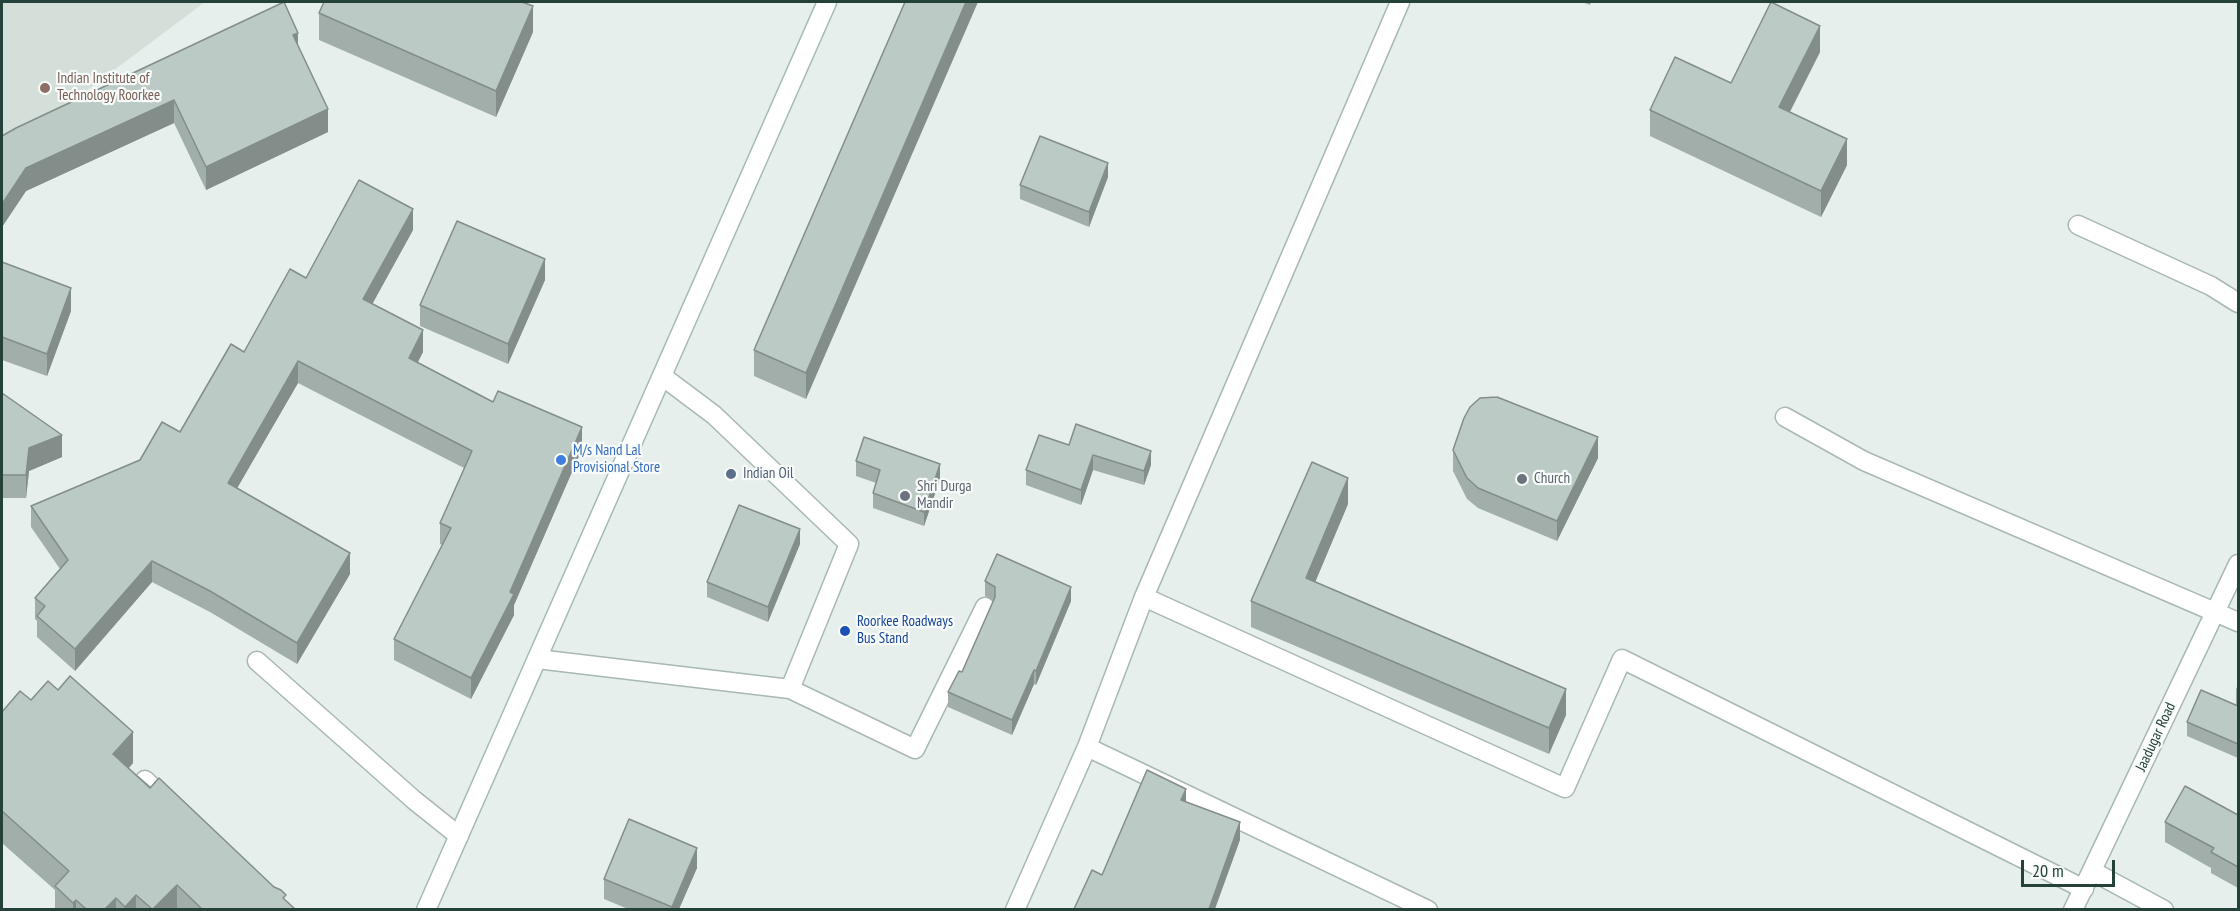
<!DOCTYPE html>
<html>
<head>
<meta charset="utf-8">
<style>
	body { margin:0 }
	#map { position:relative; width:2240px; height:911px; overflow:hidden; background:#e6efeb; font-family:"PT Sans Narrow",sans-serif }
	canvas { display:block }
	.frame { position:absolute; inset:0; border:3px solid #24423a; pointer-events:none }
	.scale { position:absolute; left:2021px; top:860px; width:94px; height:27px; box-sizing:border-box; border:3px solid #24423a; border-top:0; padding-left:8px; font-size:18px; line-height:21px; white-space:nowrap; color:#24423a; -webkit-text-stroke:4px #f7fbf9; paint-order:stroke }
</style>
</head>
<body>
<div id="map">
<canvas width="2240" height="911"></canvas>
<div class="frame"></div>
<div class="scale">20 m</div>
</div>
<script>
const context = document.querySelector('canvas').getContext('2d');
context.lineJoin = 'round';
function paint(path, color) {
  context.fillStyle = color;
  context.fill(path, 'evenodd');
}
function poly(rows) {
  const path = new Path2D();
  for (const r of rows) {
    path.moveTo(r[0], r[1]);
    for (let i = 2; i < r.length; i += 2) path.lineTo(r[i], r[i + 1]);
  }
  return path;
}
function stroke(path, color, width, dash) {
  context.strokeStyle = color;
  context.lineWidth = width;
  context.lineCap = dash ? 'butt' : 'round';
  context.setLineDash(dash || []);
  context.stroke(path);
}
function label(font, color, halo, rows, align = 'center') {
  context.font = font + ' "PT Sans Narrow",sans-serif';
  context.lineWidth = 4.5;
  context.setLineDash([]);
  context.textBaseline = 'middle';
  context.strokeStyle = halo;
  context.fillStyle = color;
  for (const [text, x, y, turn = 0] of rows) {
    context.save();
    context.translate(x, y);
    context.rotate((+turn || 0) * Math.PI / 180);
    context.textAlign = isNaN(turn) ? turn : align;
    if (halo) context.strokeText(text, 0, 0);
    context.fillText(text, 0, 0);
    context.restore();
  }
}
const built = poly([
	[2,2,205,2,2,154]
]);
const lane = poly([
	[662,376,714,415,849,544,790,689,915,749,985,607],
	[537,659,790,689]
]);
const street = poly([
	[2078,225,2211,286,2238,303],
	[1785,417,1864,461,2238,622],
	[1144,597,1565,788,1622,659,2084,889],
	[257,661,414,800,459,836],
	[1087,747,1428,910],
	[145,780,169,803],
	[2092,871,2164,910],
	[1015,910,1087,747,1144,597,1400,2],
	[2073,910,2238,564]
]);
const secondary = poly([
	[426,910,827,2]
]);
const wall = poly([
	[905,2,806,399,754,376,754,350],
	[1582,2,1591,2,1590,5],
	[319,13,533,32,496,117,319,40],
	[298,46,328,132,206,190,174,123,26,191,2,227,2,136],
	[1820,52,1790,112,1847,165,1821,217,1650,136,1650,110,1731,83],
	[1108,177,1089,227,1020,199,1020,185],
	[413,230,372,304,423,352,417,363,582,449,514,605,514,615,471,699,394,660,394,639,442,545,440,544,440,523,464,468,298,383,237,488,350,574,297,664,210,612,152,582,75,671,37,637,37,621,35,619,35,598,60,569,31,527,31,506,140,460,180,432,306,278],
	[2,262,71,311,47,376,2,360],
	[545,280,508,364,420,326,420,305],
	[2,393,62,457,29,471,26,498,2,498],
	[1069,445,1151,465,1144,485,1093,470,1081,505,1026,485,1026,470],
	[1453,450,1598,458,1557,541,1478,508,1467,499,1453,471],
	[856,461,940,479,924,526,873,508,873,493,876,483,856,476],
	[1348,504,1315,582,1566,715,1549,754,1251,627,1251,601],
	[800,544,768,622,707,597,707,582],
	[985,581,1071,601,1036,685,1034,684,1012,735,948,707,948,692,962,672,994,601,985,596],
	[2238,685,2238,758,2187,736,2187,722,2236,704,2236,689],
	[31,700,133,763,129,768,295,909,55,909,55,890,2,843,2,712],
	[2238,815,2238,888,2211,873,2211,868,2165,842,2165,822],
	[697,868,679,909,628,909,604,899,604,879]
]);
const shadedWall = poly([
	[966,2,978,2,806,399,806,373],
	[533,6,533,32,496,117,496,91],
	[1820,26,1820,52,1779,133,1779,107],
	[298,33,298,56,293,35],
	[174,100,174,123,26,191,2,227,2,204,26,168],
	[328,109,328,132,206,190,206,167],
	[1847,139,1847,165,1821,217,1821,191],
	[1108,163,1108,177,1089,227,1089,212],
	[413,209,413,230,363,321,363,299],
	[545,259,545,280,508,364,508,344],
	[71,288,71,311,47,376,47,354],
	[423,330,423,352,409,380,409,358],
	[298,361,298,383,228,504,228,483],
	[582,427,582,449,514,605,514,615,471,699,471,678,510,592],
	[62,435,62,457,29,471,26,498,26,475,29,448],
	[1598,437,1598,458,1557,541,1557,521],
	[1151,451,1151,465,1144,485,1144,471],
	[1093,455,1093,470,1081,505,1081,490],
	[940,464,940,479,924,526,924,512],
	[1348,478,1348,504,1306,604,1306,578],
	[800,529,800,544,768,622,768,607],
	[350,553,350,574,297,664,297,643],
	[152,561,152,582,75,671,75,649],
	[1071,587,1071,601,1036,685,1036,671],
	[1034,670,1034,684,1012,735,1012,720],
	[1566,689,1566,715,1549,754,1549,728],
	[133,732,133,763,113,786,113,754],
	[1186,789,1186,807,1181,800],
	[1240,822,1240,840,1215,909,1209,909],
	[697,848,697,868,679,909,672,909,672,907],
	[177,885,177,909,153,909],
	[136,895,136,909,125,909,125,907],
	[116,898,116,909,105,909],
	[76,900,76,909,73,909,73,903]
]);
const building = poly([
	[284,2,298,33,293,35,328,109,206,167,174,100,26,168,2,204,2,136,16,128,284,2],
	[324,2,522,2,533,6,496,91,319,13,324,2],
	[905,2,966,2,806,373,754,350,905,2],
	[1771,2,1820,26,1779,107,1847,139,1821,191,1650,110,1675,57,1731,83,1771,2],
	[1040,136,1108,163,1089,212,1020,185,1040,136],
	[359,180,413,209,363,299,423,330,409,358,493,402,498,391,582,427,510,592,514,594,471,678,394,639,451,528,440,523,472,451,298,361,228,483,350,553,297,643,210,591,152,561,75,649,37,616,45,606,35,598,68,560,31,506,140,460,162,422,180,432,231,344,244,352,290,269,306,278,359,180],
	[457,221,545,259,508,344,420,305,457,221],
	[2,262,71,288,47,354,2,337,2,262],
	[2,393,62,435,29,448,26,475,2,475,2,393],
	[1497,397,1598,437,1557,521,1478,488,1467,478,1453,450,1464,418,1470,407,1480,398,1497,397],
	[1076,424,1151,451,1144,471,1093,455,1081,490,1026,470,1039,435,1069,445,1076,424],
	[864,437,940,464,924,512,873,493,880,470,856,461,864,437],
	[1312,462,1348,478,1306,578,1566,689,1549,728,1251,601,1312,462],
	[739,505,800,529,768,607,707,582,739,505],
	[997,554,1071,587,1036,671,1034,670,1012,720,948,692,959,671,962,672,995,597,995,587,985,581,997,554],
	[70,676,133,732,113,754,150,788,159,778,274,887,281,890,286,895,283,898,295,909,202,909,177,885,153,909,152,909,136,895,125,907,116,898,105,909,86,909,76,900,73,903,55,886,69,871,2,811,2,712,20,691,31,700,48,681,58,690,70,676],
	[2201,690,2238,706,2238,744,2187,722,2201,690],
	[1147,770,1186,789,1181,800,1240,822,1209,909,1074,909,1092,870,1102,875,1147,770],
	[2185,786,2238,815,2238,867,2211,852,2214,848,2165,822,2185,786],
	[629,819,697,848,672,907,604,879,629,819]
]);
const markers = [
	[45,88,6,"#8d6e63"],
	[561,460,6,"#3f7fe0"],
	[731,474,6,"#5c6f8a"],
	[1522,479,6,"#6b7280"],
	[905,496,6,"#6b7280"],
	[845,631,6,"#1a4fb4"]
];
const educationNames = [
	["Indian Institute of",57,79],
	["Technology Roorkee",57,96]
];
const shopNames = [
	["M/s Nand Lal",573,451],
	["Provisional Store",573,468]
];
const serviceNames = [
	["Indian Oil",743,474]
];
const worshipNames = [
	["Church",1534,479],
	["Shri Durga",917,487],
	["Mandir",917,504]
];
const transitNames = [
	["Roorkee Roadways",857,622],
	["Bus Stand",857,639]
];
const streetNames = [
	["Jaadugar Road",2156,737,-65]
];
paint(built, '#d4dfda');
stroke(lane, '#a8b8b2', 21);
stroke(street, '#a8b8b2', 21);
stroke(secondary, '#a4bbb3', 21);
stroke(lane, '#fff', 18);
stroke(street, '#fff', 18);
stroke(secondary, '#fff', 18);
paint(wall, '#a1aea9');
paint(shadedWall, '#838d89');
paint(building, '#bbcac4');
stroke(building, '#838d89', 1.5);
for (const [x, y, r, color] of markers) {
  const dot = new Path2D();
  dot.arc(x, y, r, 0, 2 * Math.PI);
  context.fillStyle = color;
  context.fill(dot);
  stroke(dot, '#f7fbf9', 2);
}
label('15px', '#785e54', '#f7fbf9', educationNames, 'left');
label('15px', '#366cbe', '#f7fbf9', shopNames, 'left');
label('15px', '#4e5e75', '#f7fbf9', serviceNames, 'left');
label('15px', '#5b616d', '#f7fbf9', worshipNames, 'left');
label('15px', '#164399', '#f7fbf9', transitNames, 'left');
label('15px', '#24423a', '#f7fbf9', streetNames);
</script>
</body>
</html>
